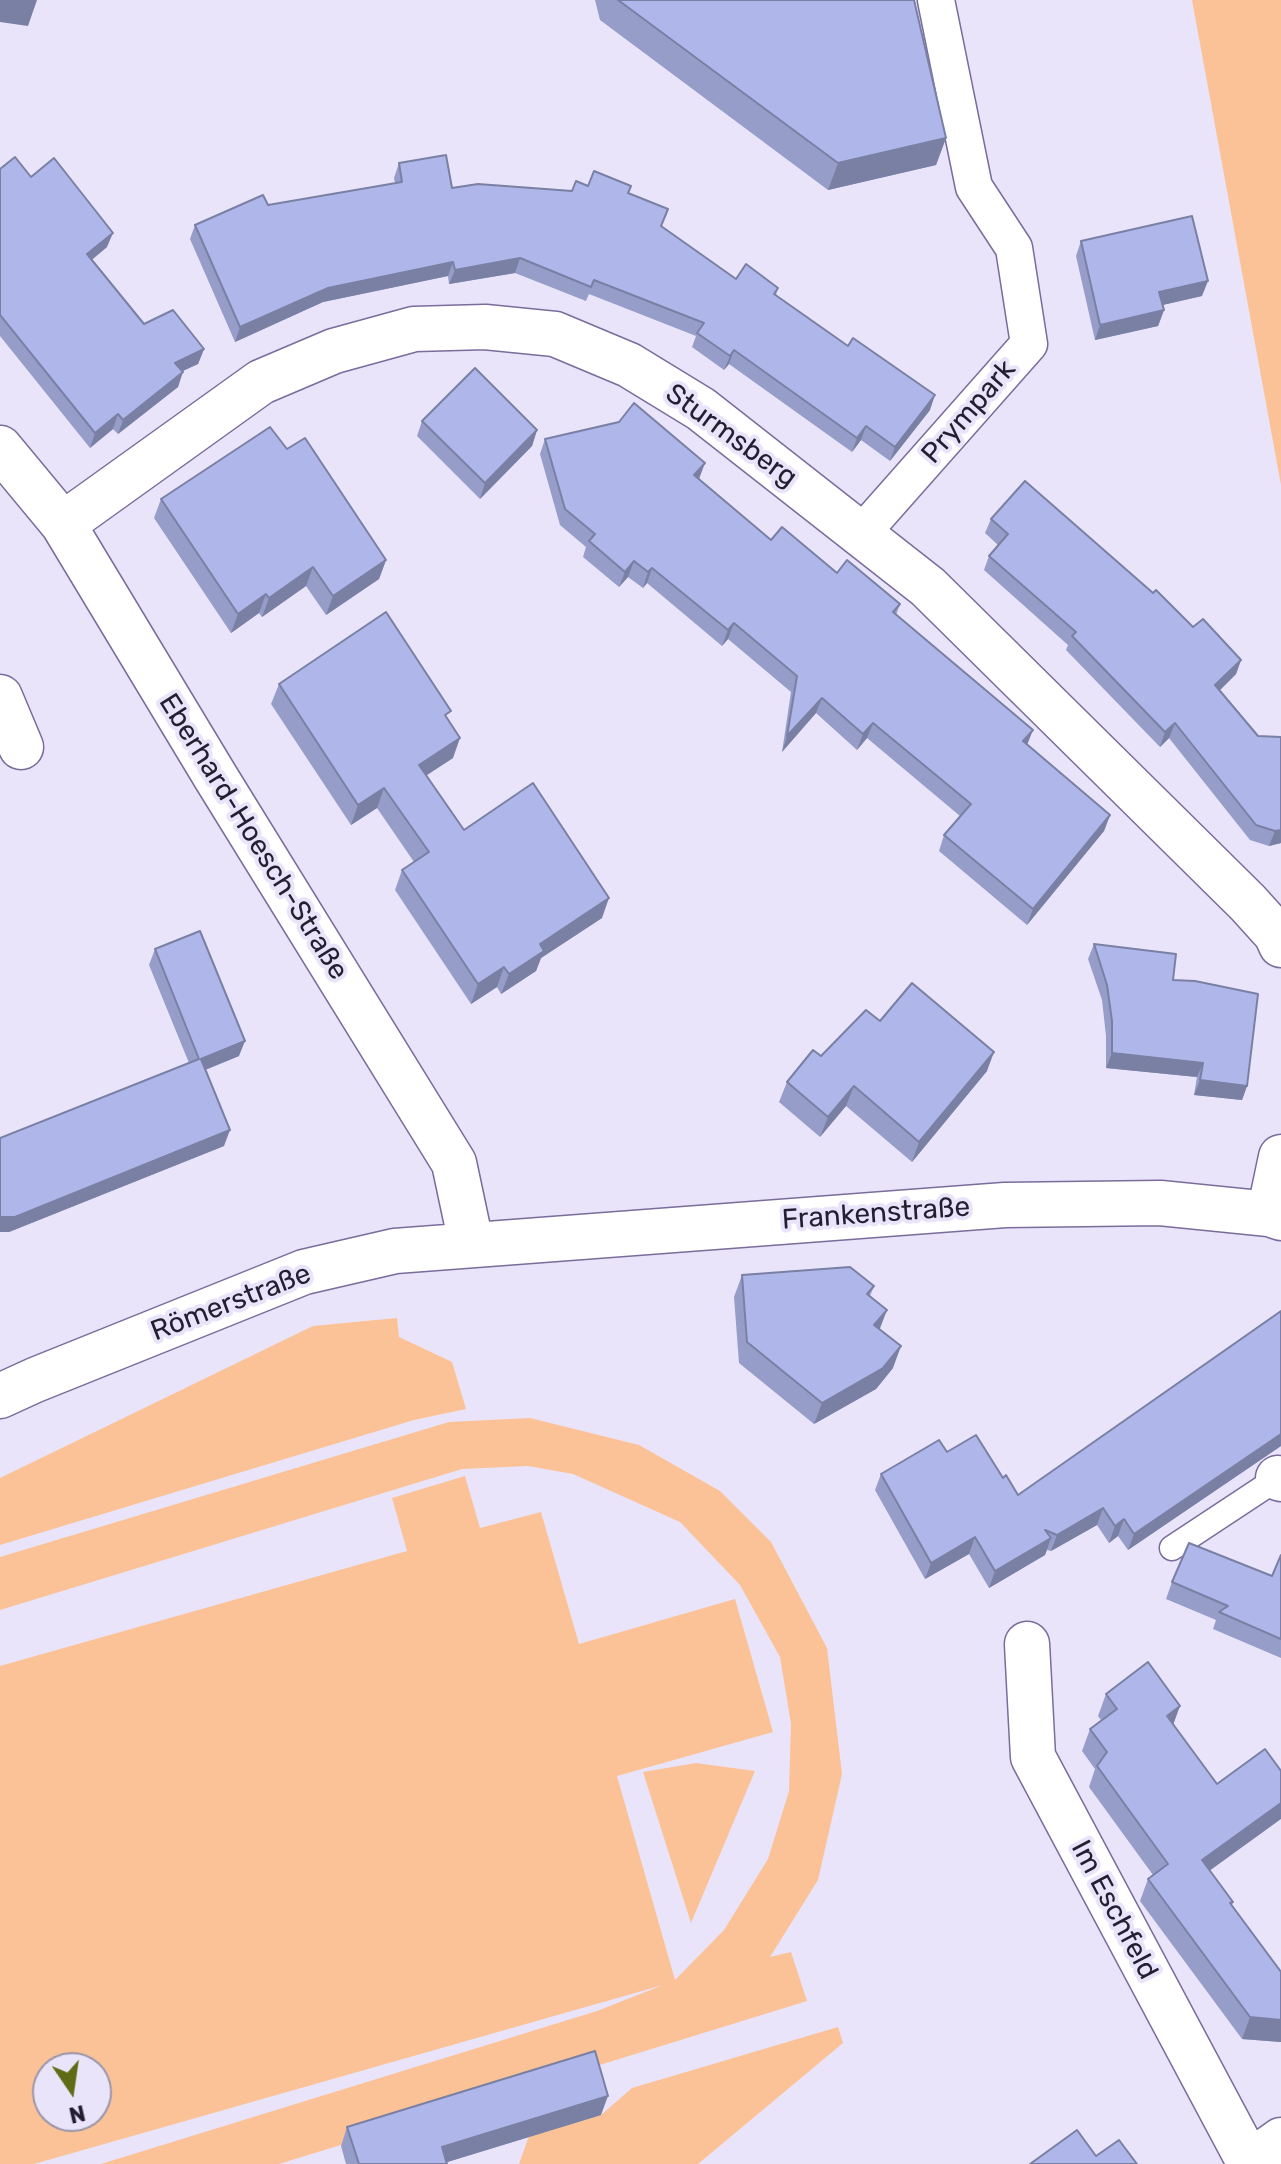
<!DOCTYPE html>
<html>
<head>
<meta charset="utf-8">
<style>
	body { margin:0 }
	#map { position:relative; width:1281px; height:2164px; overflow:hidden; background:#e9e4f9; font-family:Rubik,sans-serif }
	canvas { display:block }
	.north { position:absolute; left:32px; top:2052px; width:80px; height:80px; box-sizing:border-box; background:#e9e4f9; border:2px solid #9a95a9; border-radius:50%; rotate:167deg; font-size:22px; font-weight:700; line-height:32px; text-align:center; color:#241e31 }
	.north::after { content:''; display:block; margin:auto; width:28px; height:36px; background:#606c15; clip-path:polygon(50% 0,100% 100%,50% 72%,0 100%) }
</style>
</head>
<body>
<div id="map">
<canvas width="1281" height="2164"></canvas>
<div class="north">N</div>
</div>
<script>
const context = document.querySelector('canvas').getContext('2d');
context.lineJoin = 'round';
function paint(path, color) {
  context.fillStyle = color;
  context.fill(path, 'evenodd');
}
function poly(rows) {
  const path = new Path2D();
  for (const r of rows) {
    path.moveTo(r[0], r[1]);
    for (let i = 2; i < r.length; i += 2) path.lineTo(r[i], r[i + 1]);
  }
  return path;
}
function stroke(path, color, width, dash) {
  context.strokeStyle = color;
  context.lineWidth = width;
  context.lineCap = dash ? 'butt' : 'round';
  context.setLineDash(dash || []);
  context.stroke(path);
}
function label(font, color, halo, rows, align = 'center') {
  context.font = font + ' Rubik,sans-serif';
  context.lineWidth = 8;
  context.setLineDash([]);
  context.textBaseline = 'middle';
  context.strokeStyle = halo;
  context.fillStyle = color;
  for (const [text, x, y, turn = 0] of rows) {
    context.save();
    context.translate(x, y);
    context.rotate((+turn || 0) * Math.PI / 180);
    context.textAlign = isNaN(turn) ? turn : align;
    if (halo) context.strokeText(text, 0, 0);
    context.fillText(text, 0, 0);
    context.restore();
  }
}
const green = poly([
	[1192,0,1281,0,1281,485],
	[397,1318,399,1337,452,1362,466,1409,414,1420,0,1545,0,1478,313,1326],
	[530,1418,639,1445,720,1491,771,1542,827,1648,842,1774,818,1880,770,1957,791,1952,807,2001,279,2164,101,2164,597,2011,663,1985,34,2164,0,2164,0,1666,407,1551,392,1498,465,1476,480,1528,541,1512,579,1644,735,1599,773,1732,617,1776,675,1980,724,1930,768,1859,789,1791,791,1724,780,1657,740,1585,680,1522,573,1474,528,1466,462,1469,0,1610,0,1557,449,1422],
	[48,2068,96,2068,96,2116,48,2116],
	[696,1763,755,1771,691,1923,643,1772],
	[838,2027,843,2043,698,2164,519,2164,529,2136,601,2115,632,2088]
]);
const service = poly([
	[1172,1548,1278,1478]
]);
const pedestrian = poly([
	[861,534,1029,344,1014,248,974,187,936,0]
]);
const minor = poly([
	[0,448,63,524,215,776,454,1163,471,1243],
	[63,524,261,382,334,351,414,329,485,327,555,334,629,365,701,409,928,587,1248,903,1276,934,1281,945],
	[0,697,21,747],
	[1269,1214,1281,1157],
	[0,1396,35,1380,304,1272,395,1251,1005,1205,1160,1203,1269,1214,1281,1218],
	[1278,1478,1281,1479],
	[1027,1644,1033,1757,1250,2164],
	[1249,2163,1281,2140]
]);
const wall = poly([
	[595,0,914,0,946,138,936,165,828,190,600,20],
	[399,163,452,188,572,191,588,186,629,193,661,226,736,279,778,288,776,295,930,410,890,461,861,440,852,452,729,364,724,370,692,347,696,336,589,294,586,301,515,273,449,284,448,276,323,302,235,342,190,239,195,225,268,205,395,183,394,178],
	[0,169,31,177,107,247,92,260,144,324,204,349,198,364,182,371,178,387,118,434,113,429,90,448,0,336],
	[1081,241,1202,296,1162,305,1164,310,1158,326,1095,340,1076,256],
	[422,421,537,430,532,446,480,499,417,436],
	[545,439,771,540,900,604,896,615,1027,745,1110,815,1104,831,1027,925,939,851,944,835,960,816,867,738,857,750,816,713,782,752,791,692,728,639,722,646,647,583,643,588,628,577,619,587,583,557,586,547,560,525,540,454],
	[287,449,386,560,379,579,326,615,306,586,262,617,259,613,231,633,154,518,161,499],
	[991,519,1153,593,1193,627,1241,660,1236,674,1220,690,1281,843,1269,846,1250,840,1169,738,1160,747,1066,650,1068,645,984,570,989,556,998,545,985,533],
	[279,684,448,719,453,758,426,775,464,830,602,918,541,958,536,971,501,994,497,987,471,1004,395,890,402,870,414,862,377,808,351,825,271,704],
	[1094,944,1173,980,1247,1086,1242,1100,1194,1095,1197,1077,1106,1068,1106,1036,1102,1000,1088,959],
	[155,949,239,1056,205,1070,224,1146,9,1232,0,1232,189,1063,149,965],
	[880,1021,987,1071,912,1162,846,1106,820,1137,779,1102,787,1082,821,1056],
	[742,1275,874,1286,870,1296,879,1329,893,1368,876,1389,814,1424,739,1363,734,1297],
	[1281,1311,1281,1446,1128,1550,1118,1536,1109,1543,1097,1525,1051,1551,1047,1550,1045,1555,989,1588,969,1554,925,1579,875,1490,881,1474,947,1452,1003,1478,1018,1495],
	[1281,1555,1281,1658,1213,1629,1216,1620,1166,1599,1172,1582,1272,1576],
	[1106,1694,1173,1725,1210,1871,1233,1902,1232,1905,1281,1972,1281,2042,1242,2039,1140,1901,1148,1879,1153,1875,1089,1787,1095,1769,1082,1751,1090,1729,1101,1720,1098,1716],
	[601,2115,447,2162,447,2164,346,2164,341,2146,347,2127]
]);
const shadedWall = poly([
	[0,0,37,0,28,26,0,22],
	[946,138,936,165,828,190,838,163],
	[113,233,107,247,81,268,87,254],
	[520,258,515,273,449,284,455,270],
	[453,262,448,276,323,302,235,342,240,327,328,288],
	[1208,281,1202,296,1154,307,1159,292],
	[1164,310,1158,326,1095,340,1100,325],
	[204,349,198,364,170,377,175,363],
	[734,350,729,364,724,370,730,356],
	[183,372,178,387,118,434,123,420],
	[935,395,930,410,890,461,895,447],
	[118,414,113,429,90,448,95,433],
	[866,426,861,440,852,452,857,438],
	[537,430,532,446,480,499,485,483],
	[705,463,699,479,694,475],
	[386,560,379,579,326,615,333,596],
	[634,561,628,577,619,587,625,572],
	[313,567,306,586,262,617,269,598],
	[652,568,647,583,643,588,648,572],
	[266,594,259,613,231,633,238,614],
	[734,623,728,639,722,646,728,630],
	[1241,660,1236,674,1210,700,1215,685],
	[822,698,816,713,782,752,787,736],
	[873,723,867,738,857,750,863,734],
	[1175,723,1169,738,1160,747,1165,732],
	[1033,730,1027,745,1023,741],
	[460,738,453,758,412,785,419,765],
	[384,788,377,808,351,825,358,805],
	[1110,815,1104,831,1027,925,1033,909],
	[1281,830,1281,843,1269,846,1275,831],
	[609,898,602,918,541,958,536,971,501,994,509,974,540,944],
	[504,967,497,987,471,1004,478,984],
	[245,1041,239,1056,195,1074,201,1059],
	[994,1052,987,1071,912,1162,919,1142],
	[1112,1053,1203,1063,1197,1077,1106,1068],
	[1200,1080,1247,1086,1242,1100,1194,1095],
	[854,1086,846,1106,820,1137,828,1117],
	[230,1130,224,1146,9,1232,0,1232,0,1217],
	[887,1310,879,1331,874,1325],
	[901,1346,893,1368,876,1389,814,1424,822,1403],
	[1281,1434,1281,1446,1128,1550,1134,1534],
	[1103,1508,1097,1525,1051,1551,1057,1535],
	[1124,1519,1118,1536,1109,1543,1115,1526],
	[975,1537,969,1554,925,1579,931,1563],
	[1051,1538,1045,1555,989,1588,995,1571],
	[1180,1706,1172,1728,1167,1716],
	[1281,1803,1281,1819,1194,1882,1202,1860],
	[1250,2017,1281,2020,1281,2042,1242,2039],
	[608,2096,601,2115,441,2164,442,2147]
]);
const building = poly([
	[618,0,914,0,946,138,838,163,618,0],
	[446,155,452,188,478,184,572,191,576,181,588,186,594,171,631,186,628,193,668,209,661,226,736,279,746,264,778,288,774,294,848,346,853,338,935,395,895,447,866,426,857,438,734,350,730,356,697,333,704,323,594,280,591,287,520,258,455,270,453,262,328,288,240,327,195,225,263,195,268,205,402,182,399,163,446,155],
	[15,157,31,177,54,158,113,233,87,254,144,324,173,310,204,349,175,363,183,372,123,420,118,414,95,433,0,315,0,169,15,157],
	[1192,216,1208,281,1159,292,1164,310,1100,325,1081,241,1192,216],
	[475,368,537,430,485,483,422,421,475,368],
	[634,403,705,463,694,475,771,540,782,527,837,573,847,560,900,604,893,612,1033,730,1023,741,1110,815,1033,909,944,835,971,804,873,723,863,734,822,698,787,736,797,676,734,623,728,630,652,568,648,572,634,561,625,572,589,541,595,534,565,509,545,439,619,422,634,403],
	[270,427,287,449,305,438,386,560,333,596,313,567,269,598,266,594,238,614,161,499,270,427],
	[1025,481,1153,593,1156,590,1193,627,1203,619,1241,660,1215,685,1258,736,1281,737,1281,830,1275,831,1256,825,1175,723,1165,732,1072,636,1076,632,989,556,1008,534,991,519,1025,481],
	[386,612,451,711,445,715,460,738,419,765,464,830,533,783,609,898,540,944,544,951,509,974,504,967,478,984,402,870,429,852,384,788,358,805,279,684,386,612],
	[200,931,245,1041,201,1059,230,1130,15,1217,0,1217,0,1138,199,1059,155,949,200,931],
	[1094,944,1176,954,1173,980,1195,981,1258,994,1247,1086,1200,1080,1203,1063,1112,1053,1112,1021,1107,985,1094,944],
	[912,983,994,1052,919,1142,854,1086,828,1117,787,1082,813,1050,821,1056,866,1010,880,1021,912,983],
	[850,1267,874,1286,867,1294,887,1310,874,1325,901,1346,883,1368,822,1403,747,1342,742,1275,850,1267],
	[1281,1311,1281,1434,1134,1534,1124,1519,1115,1526,1103,1508,1057,1535,1045,1530,1051,1538,995,1571,975,1537,931,1563,881,1474,939,1440,947,1452,976,1435,1003,1478,1006,1475,1018,1495,1281,1311],
	[1189,1543,1272,1576,1281,1555,1281,1639,1219,1612,1228,1606,1172,1582,1189,1543],
	[1148,1662,1180,1706,1167,1716,1217,1784,1265,1749,1281,1771,1281,1803,1202,1860,1233,1902,1230,1903,1281,1972,1281,2020,1250,2017,1148,1879,1168,1864,1097,1766,1107,1752,1090,1729,1117,1709,1106,1694,1148,1662],
	[595,2051,608,2096,442,2147,447,2164,359,2164,347,2127,595,2051],
	[1077,2130,1096,2156,1119,2140,1137,2164,1030,2164,1077,2130]
]);
const streetNames = [
	["Prympark",969,412,-49],
	["Sturmsberg",731,436,36],
	["Eberhard-Hoesch-Straße",253,837,58],
	["Frankenstraße",876,1214,-4],
	["Römerstraße",231,1303,-21],
	["Im Eschfeld",1114,1910,62]
];
paint(green, '#fcc297');
stroke(service, '#7a6c9b', 27);
stroke(pedestrian, '#7a6c9b', 39);
stroke(minor, '#7a6c9b', 47);
stroke(service, '#fff', 24);
stroke(pedestrian, '#fff', 36);
stroke(minor, '#fff', 44);
paint(wall, '#969dc9');
paint(shadedWall, '#7a80a4');
paint(building, '#afb7ea');
stroke(building, '#7a80a4', 2);
label('28px', '#241e31', '#e9e4f9', streetNames);
</script>
</body>
</html>
